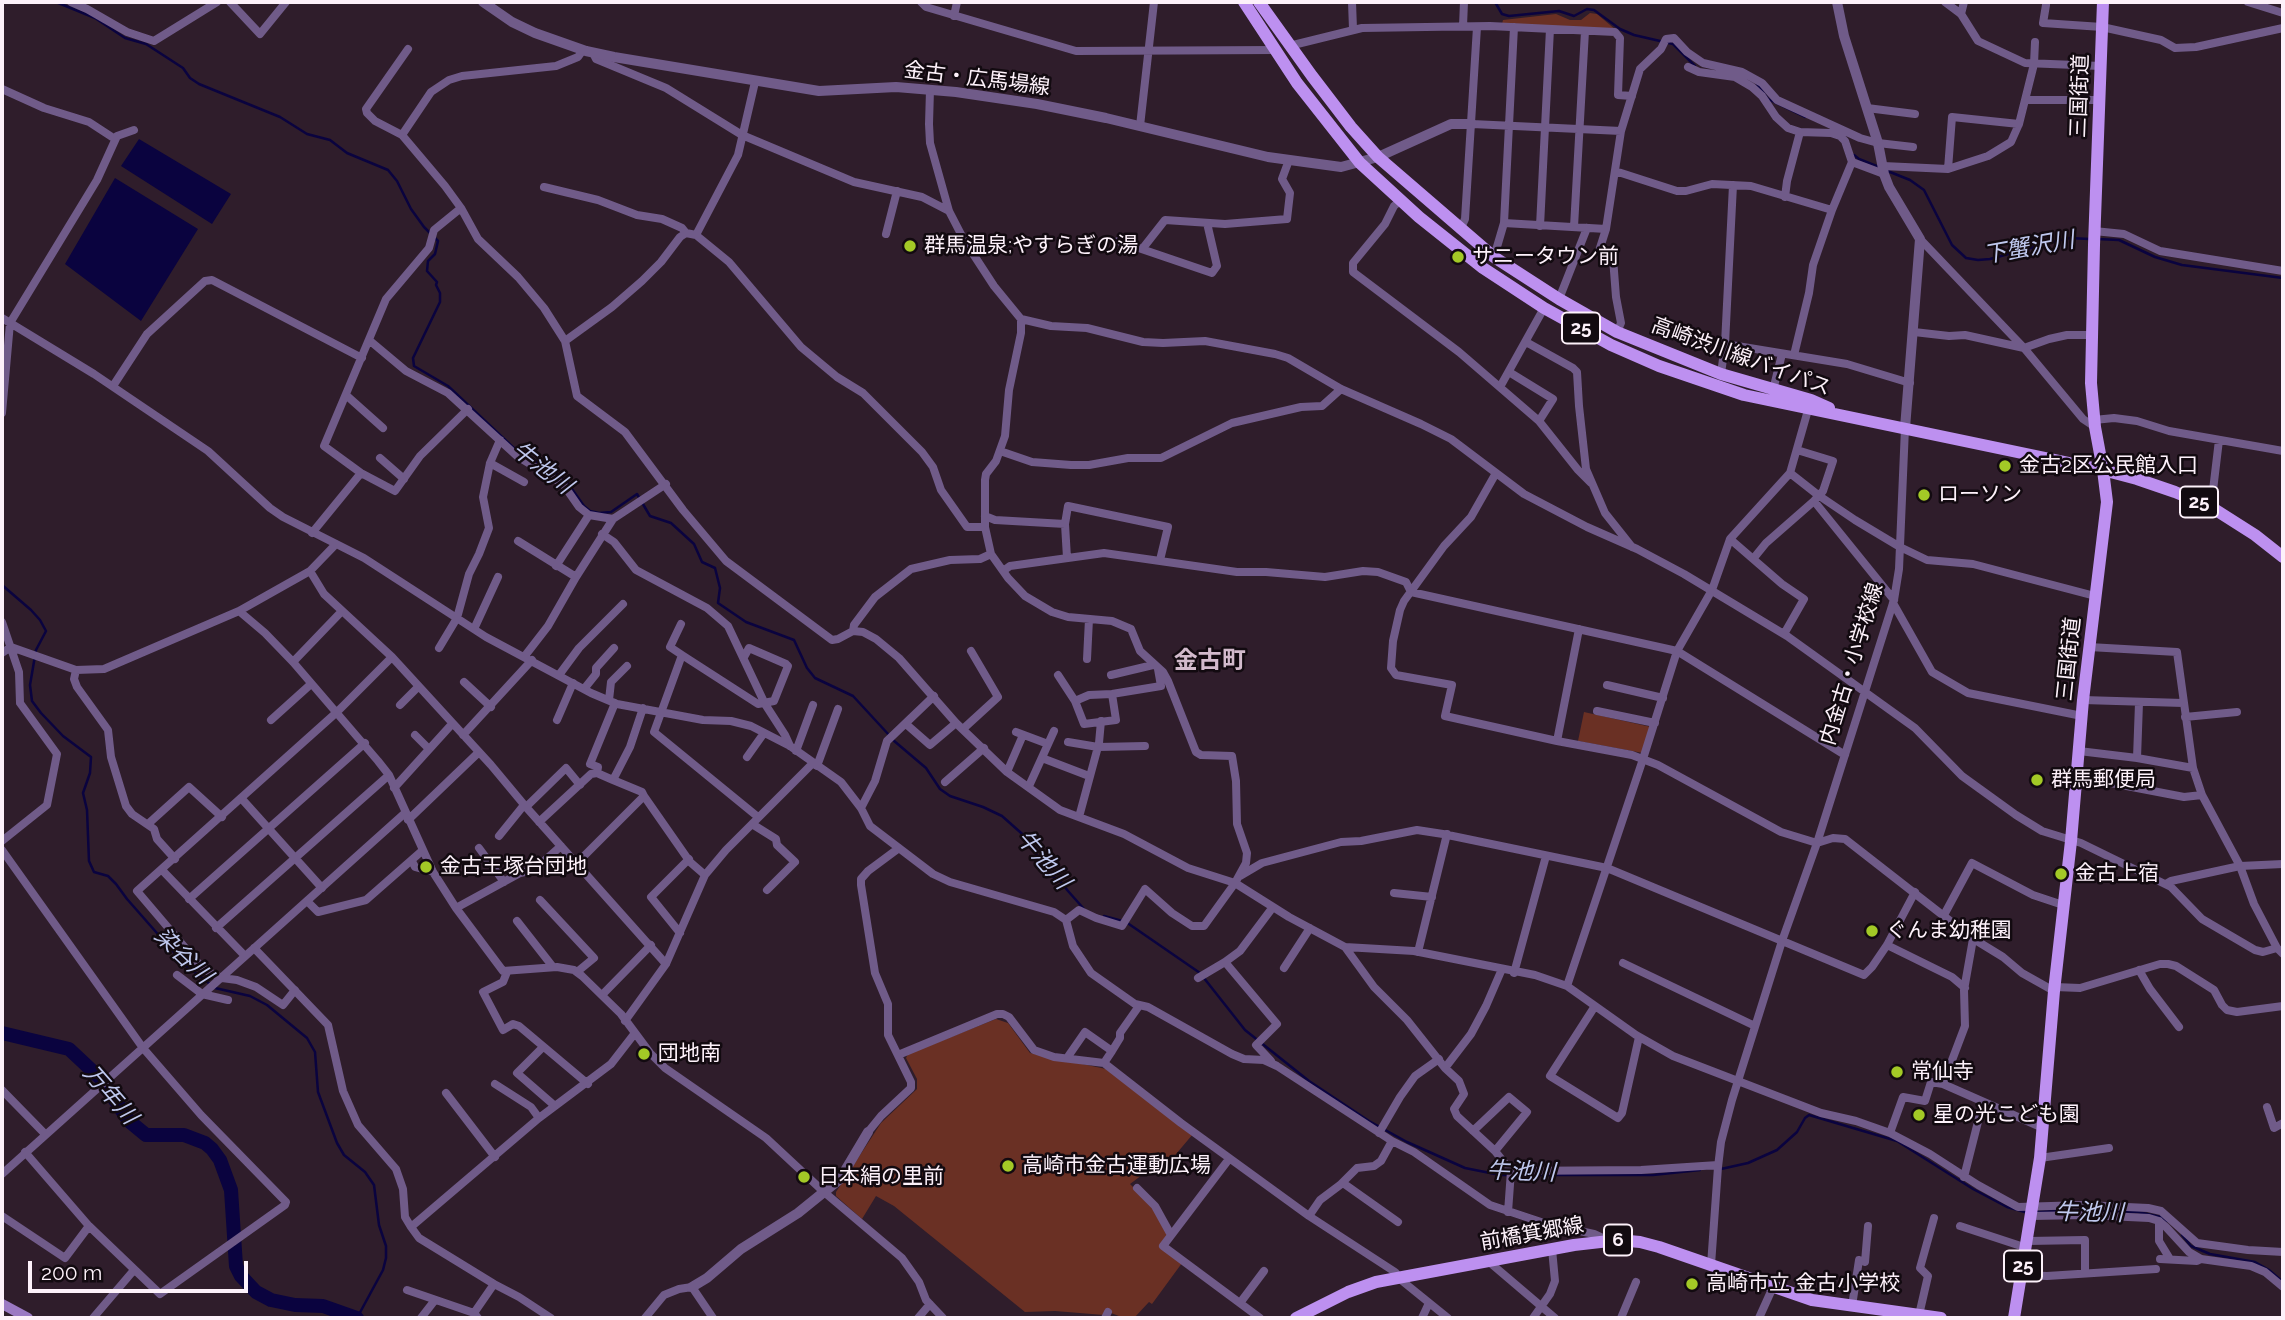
<!DOCTYPE html>
<html>
<head>
<meta charset="utf-8">
<style>
	body { margin:0 }
	#map { position:relative; width:2285px; height:1320px; overflow:hidden; background:#2f1d2b; font-family:Raleway,sans-serif }
	canvas { display:block }
	.frame { position:absolute; inset:0; border:4px solid #fdf1fa; pointer-events:none }
	.scale { position:absolute; left:28px; top:1261px; width:220px; height:32px; box-sizing:border-box; border:4px solid #fdf1fa; border-top:0; padding-left:9px; font-size:21px; line-height:24px; white-space:nowrap; color:#fdf1fa; -webkit-text-stroke:5px #120a10; paint-order:stroke }
</style>
</head>
<body>
<div id="map">
<canvas width="2285" height="1320"></canvas>
<div class="frame"></div>
<div class="scale">200 m</div>
</div>
<script>
const context = document.querySelector('canvas').getContext('2d');
context.lineJoin = 'round';
function paint(path, color) {
  context.fillStyle = color;
  context.fill(path, 'evenodd');
}
function poly(rows) {
  const path = new Path2D();
  for (const r of rows) {
    path.moveTo(r[0], r[1]);
    for (let i = 2; i < r.length; i += 2) path.lineTo(r[i], r[i + 1]);
  }
  return path;
}
function stroke(path, color, width, dash) {
  context.strokeStyle = color;
  context.lineWidth = width;
  context.lineCap = dash ? 'butt' : 'round';
  context.setLineDash(dash || []);
  context.stroke(path);
}
function label(font, color, halo, rows, align = 'center') {
  context.font = font + ' Raleway,"Noto Sans JP",sans-serif';
  context.lineWidth = 5;
  context.setLineDash([]);
  context.textBaseline = 'middle';
  context.strokeStyle = halo;
  context.fillStyle = color;
  for (const [text, x, y, turn = 0] of rows) {
    context.save();
    context.translate(x, y);
    context.rotate((+turn || 0) * Math.PI / 180);
    context.textAlign = isNaN(turn) ? turn : align;
    if (halo) context.strokeText(text, 0, 0);
    context.fillText(text, 0, 0);
    context.restore();
  }
}
const green = poly([
	[1590,13,1597,14,1616,30,1502,24,1503,20,1556,14,1570,20,1581,20],
	[1584,712,1651,727,1643,753,1578,741],
	[996,1019,1008,1023,1030,1053,1106,1069,1193,1134,1171,1160,1148,1173,1146,1172,1130,1184,1155,1209,1169,1234,1159,1247,1182,1263,1152,1304,1149,1302,1134,1318,1124,1318,1106,1311,1104,1315,1055,1311,1025,1312,894,1206,876,1196,862,1219,836,1196,836,1192,881,1123,917,1089,917,1079,906,1058,908,1054]
]);
const water = poly([
	[139,139,231,194,212,224,121,166],
	[115,178,198,229,141,321,65,264]
]);
const stream = poly([
	[56,2,95,18,125,38,146,44,183,68,190,78,199,84,280,117,307,134,330,140,347,153,388,170,397,181,411,209,424,227,438,241,435,254,428,261,427,271,437,282,436,285,440,293,440,302,413,358,414,366,448,386,517,451,550,469,567,482,584,506,590,511,599,513,611,512,637,494,650,516,671,523,694,544,702,562,715,568,720,588,718,603,746,622,794,640,807,668,815,678,853,696,889,735],
	[1495,2,1502,14,1509,16,1559,11,1574,16,1587,9,1594,10,1620,29,1634,35,1673,44,1695,66],
	[1757,84,1768,99,1805,117],
	[1854,155,1859,159,1879,167],
	[1885,170,1910,180,1924,190,1952,245,1966,258,1978,260,1990,259,2068,238,2090,239],
	[2097,239,2119,240,2155,257,2182,265,2283,278],
	[2,585,31,610,40,620,46,631,36,650,30,685,32,701,41,713,63,736,91,757,90,773,83,793,87,810,89,861,94,872,108,876,116,884,127,899,185,965,210,984],
	[893,740,926,768,940,789,950,796,983,807,1002,816,1029,840,1045,871,1061,882,1068,891,1084,909],
	[1104,916,1126,922,1200,973,1245,1030,1309,1081,1369,1121,1407,1142,1465,1168,1500,1175,1653,1175,1700,1170],
	[215,988,250,996,267,1005,307,1038,315,1052,318,1092,337,1143,344,1155,365,1172,374,1185,379,1225,386,1246,386,1258,383,1270,357,1318],
	[1721,1169,1748,1163,1777,1150,1797,1132,1805,1118,1809,1115,1897,1141,1973,1189,2007,1207,2025,1212],
	[2036,1212,2089,1210,2138,1212,2161,1217,2167,1221],
	[2182,1235,2191,1246,2210,1254,2255,1262,2269,1270,2283,1282]
]);
const river = poly([
	[2,1033,69,1049,101,1079,129,1121,146,1135,184,1135,205,1143,212,1149,220,1160,231,1190,236,1266,241,1276,256,1292,271,1300,295,1305,323,1306,357,1318]
]);
const minor = poly([
	[71,2,87,9,127,32,154,41,217,2],
	[230,2,260,34,286,2],
	[921,2,926,7,1076,51,1275,50],
	[1352,2,1353,29],
	[1945,2,1961,14,1978,41,2025,63,2101,66],
	[2248,2,2283,13],
	[2046,5,2043,23,2102,27,2161,40,2175,48,2196,47,2283,28],
	[1961,14,1964,2],
	[954,16,957,2],
	[1463,26,1464,2],
	[1289,46,1362,28,1490,26,1615,32,1620,38,1618,95,1632,96],
	[408,49,366,109,367,113,375,121,402,135,445,186,461,208,478,239,518,277,544,308,565,341,577,396,625,432,683,510,726,561,832,640,838,639,853,631,863,632,876,639,899,658,956,723,1007,772,1060,810,1124,834,1188,868,1235,883,1289,917,1345,947,1414,951,1535,975,1567,986,1636,1035,1673,1056,1821,1113,1856,1121,1890,1133,1930,1154,1978,1185,2018,1207,2084,1205,2148,1208,2161,1211,2197,1243,2248,1250,2283,1252],
	[593,53,596,59,666,88,742,135,854,182,922,197,949,211],
	[1688,67,1699,72,1735,77,1752,87,1762,96,1776,117,1788,128,1800,132,1831,133,1840,136,1845,141,1852,162],
	[2,89,44,108,89,122,115,139],
	[930,90,929,124,930,143,949,211,964,240,994,286,1021,319,1051,326,1087,328,1143,342,1163,343,1205,341,1275,354,1288,358,1341,389,1421,424,1451,439,1524,494,1587,527,1637,549,1684,574,1787,636,1915,728,1962,776,2016,815,2042,831,2081,843,2171,887,2202,919,2255,950,2263,952,2277,948],
	[2026,100,2099,100],
	[1867,108,1915,114],
	[1472,124,1621,131],
	[1140,126,1154,2],
	[402,135,431,92,449,80,462,76,556,66,578,57,583,50],
	[1883,166,1948,169,1988,156,2011,142,2019,124,2034,64,2035,42],
	[1948,169,1952,117,2019,124],
	[1615,171,1677,191,1686,191,1712,184,1751,186,1832,210],
	[544,187,598,200,637,215,662,219,682,228,686,233],
	[1785,197,1787,181,1800,132],
	[1401,200,1394,206,1385,224,1353,263,1353,272,1459,352,1539,421,1578,470,1591,483],
	[461,208,434,230,429,248,386,299,324,446,361,473,395,491,420,456,468,409],
	[1504,223,1606,229],
	[1540,226,1550,29],
	[1574,227,1585,31],
	[1460,230,1465,219,1477,27],
	[2094,231,2124,234,2160,251,2283,271],
	[886,234,897,191],
	[696,235,738,155,755,82],
	[1920,239,2024,348,2083,419,2095,427],
	[1118,241,1212,273,1217,266,1207,223],
	[1143,248,1165,220,1225,224,1287,219,1290,193,1282,179,1289,160],
	[1494,257,1504,223,1514,27],
	[1559,299,1587,228],
	[2,318,94,374,208,451,270,508,283,517,364,558,486,637,591,693,617,704,703,720,731,721,751,726,790,746,841,782,861,808,870,826,933,874,950,882,1054,912,1066,920,1073,946,1091,973,1135,1004,1148,1007,1232,1054,1244,1059,1264,1060,1277,1066,1392,1141,1414,1152,1490,1205,1547,1224,1594,1234,1607,1240],
	[1021,319,1021,333,1009,390,1005,436,996,461,986,474,985,480,985,527,991,554,1008,578,1025,596,1052,612,1068,617,1112,621,1131,629,1140,651,1163,672,1168,681,1196,752,1201,755,1232,756,1236,781,1237,824,1247,853,1246,863,1235,883,1204,926,1192,926,1172,913,1145,889,1122,926,1096,918,1079,910,1066,920],
	[1617,332,1621,323,1616,297,1613,258,1599,251,1606,229,1621,131,1640,69,1661,49,1666,39,1674,38,1687,52,1703,63,1742,72,1762,83,1777,100,1860,138,1878,143,1913,147],
	[1914,332,1949,336,1965,335,2024,348,2049,339,2067,335,2091,335],
	[369,340,406,371,448,393,517,456,563,484,579,507,589,515,613,519],
	[565,341,612,307,642,281,661,262,680,237,686,233,696,235,729,262,801,347,837,377,863,393,922,452,933,467,941,490,967,527,985,527],
	[1526,342,1573,368,1577,372,1579,406,1586,469,1605,513,1632,547],
	[1725,344,1847,364,1910,383],
	[1794,355,1809,293,1813,265,1832,210,1852,162,1884,174],
	[1509,372,1553,399,1539,421],
	[1721,374,1725,344,1733,185],
	[113,386,147,334,205,281,212,280,362,358],
	[1500,387,1544,308],
	[1773,390,1782,354],
	[346,395,383,428],
	[2,413,10,323,97,180,117,136,134,130],
	[2094,420,2114,418,2137,421,2169,431,2283,451],
	[1797,450,1833,461,1823,491,1814,501,1894,600],
	[1000,451,1032,462,1071,465,1089,465,1128,458,1161,458,1232,423,1301,407,1322,406,1341,389],
	[380,458,404,479],
	[490,463,524,482],
	[1496,473,1471,517,1444,546,1404,601,1400,610,1393,641,1391,668,1396,675,1452,685,1445,716,1557,741,1632,755,1658,765,1781,832,1817,843,1833,838,1845,839,1972,938,2003,957,2022,973,2054,991],
	[1790,473,1818,495,1855,520,1900,547,1927,560,1973,564,2095,596],
	[2211,507,2219,440],
	[985,516,995,520,1065,524,1068,506,1168,527,1160,560],
	[1065,524,1067,558],
	[312,533,361,473],
	[602,534,614,542,636,570,707,608,728,626,765,704,785,735,790,746],
	[1730,539,1782,584,1804,599,1784,634],
	[518,541,576,577],
	[1753,559,1766,543,1814,501],
	[556,566,589,515],
	[310,571,324,594,392,657,491,765,526,807,666,964],
	[1003,571,1010,566,1104,553,1237,572,1266,572,1325,577,1363,571,1378,572,1406,582,1411,592,1677,651,1845,755],
	[1893,603,1932,672,1968,693,2082,716],
	[239,611,265,633,293,662,378,761,389,775,433,872,456,908,503,971,557,967,574,970,582,976,621,1014,650,1053,665,1068,766,1138,824,1192,902,1258,919,1282,926,1300,943,1318],
	[2,622,19,672,20,703,57,754,47,805,2,841],
	[681,624,670,647,682,655],
	[474,629,498,577],
	[853,631,854,625,875,597,911,569,950,560,980,559,991,554],
	[2089,647,2177,652,2193,768,2202,795,2240,866,2254,904,2277,948,2283,954],
	[439,648,457,618,469,574,479,554,489,528,483,497,490,463,500,440],
	[2,653,11,647,76,670,104,669,239,611,310,571,336,544],
	[524,657,548,626,576,577,613,519,666,484],
	[744,657,749,648,786,664,788,666,774,701,758,704,682,655,654,732,758,817],
	[1087,659,1089,619],
	[293,662,342,611],
	[76,670,74,679,77,687,108,730,111,757,126,806,132,814,154,829,157,839,175,859],
	[559,675,579,648,623,604],
	[1058,675,1075,701,1084,724,1116,720,1112,694],
	[1111,675,1153,665],
	[464,682,491,707],
	[1607,685,1663,698],
	[584,689,596,674,596,668,614,648],
	[609,700,611,682,627,666],
	[2083,700,2183,703],
	[1075,701,1089,695,1112,694,1161,686,1158,669],
	[400,705,418,687],
	[643,708,630,747,613,780,642,792,644,796],
	[1597,711,1655,723],
	[2185,717,2237,712],
	[271,720,311,684],
	[557,720,573,683],
	[906,724,930,745,956,723],
	[963,729,998,697,971,651],
	[1016,732,1048,744],
	[415,735,429,749],
	[463,735,532,660],
	[1557,741,1579,629],
	[1068,742,1098,747,1145,746],
	[796,751,813,705],
	[2079,751,2137,758,2193,768],
	[747,757,764,733],
	[1042,758,1089,776],
	[2137,758,2139,703],
	[817,766,838,709],
	[2077,770,2111,783,2184,797,2202,795],
	[1007,772,1023,735],
	[597,773,598,767,590,764,615,703],
	[945,782,984,748],
	[1029,786,1054,731],
	[394,788,452,724],
	[241,798,322,888],
	[526,807,566,768,580,785],
	[861,808,875,781,887,741,934,696],
	[1079,817,1099,743,1101,721],
	[408,820,479,752],
	[539,822,591,774,597,773,613,780],
	[148,824,189,787,222,817],
	[752,824,776,839,777,845,795,862,767,890],
	[499,836,524,805],
	[479,848,504,882],
	[2,850,143,1048,201,1115,286,1202,285,1205,160,1294,89,1226,25,1152],
	[412,861,415,867,433,872],
	[577,863,644,796,690,862,705,875],
	[162,870,245,956],
	[1240,876,1262,863,1341,842,1361,841,1417,830,1443,834,1607,868,1864,975,1872,967,1887,945,1915,892],
	[2166,884,2171,881,2240,866,2283,864],
	[1394,893,1432,897],
	[189,899,365,743],
	[540,900,594,958,577,972],
	[307,901,318,912,366,900,423,850],
	[456,908,520,873,534,870,561,846],
	[1944,915,1972,863,2033,895,2063,905],
	[517,921,553,967],
	[216,928,389,775],
	[680,933,651,897,689,859],
	[1973,939,1964,990,1965,1026,1943,1084,2043,1128],
	[1887,945,1952,977,1965,988],
	[1345,947,1374,987,1407,1020,1445,1068,1459,1081,1464,1094,1454,1109,1457,1116,1495,1151,1511,1171,1508,1212],
	[254,948,328,1025,343,1091,358,1125,396,1169,403,1189,405,1217,411,1227,419,1238,494,1284,474,1313,478,1318],
	[1418,952,1447,834],
	[1623,963,1755,1026],
	[1284,968,1310,928],
	[2139,970,2150,989,2179,1027],
	[507,972,503,982,483,992,503,1030,513,1024,519,1026,588,1084],
	[1514,973,1546,856],
	[177,975,202,994,228,1000],
	[1198,978,1225,962],
	[1567,986,1643,759,1677,651,1712,590,1730,539,1790,473,1808,410],
	[2055,987,2080,988,2160,964,2168,964,2176,966,2214,990,2222,1005,2227,1010,2237,1012,2283,1006],
	[295,990,283,1005,256,987,237,980,222,978,207,971,199,964,137,891,337,712,392,657],
	[602,995,651,945],
	[1595,1006,1550,1076,1618,1118,1622,1113,1639,1037],
	[625,1021,666,964,705,875,726,850,813,763],
	[543,1047,517,1073,555,1106],
	[1112,1051,1120,1038,1120,1033,1139,1006],
	[898,1055,997,1014,1003,1014,1009,1017,1034,1050,1054,1057,1104,1063,1181,1123,1309,1216,1395,1272,1401,1280,1448,1318],
	[1067,1058,1085,1032,1112,1051,1104,1063],
	[1271,1061,1256,1045,1277,1024,1225,962,1240,951,1273,907],
	[1445,1068,1471,1034,1486,1006,1502,969],
	[495,1084,531,1107,539,1118],
	[2,1090,45,1134],
	[446,1093,495,1157],
	[2267,1107,2274,1128,2283,1123],
	[1473,1131,1509,1097,1527,1112,1495,1151],
	[868,1132,881,1116,911,1088,911,1082,888,1035,888,1004,875,973,861,885,861,879,868,871,899,848],
	[1379,1133,1400,1097,1415,1076,1439,1059],
	[1890,1133,1903,1097,1925,1101,1931,1082,1943,1084],
	[2040,1158,2109,1148],
	[1229,1159,1163,1246,1260,1318],
	[1511,1171,1641,1170,1718,1165],
	[2,1174,405,813],
	[1964,1177,1983,1102],
	[1343,1183,1398,1222],
	[1137,1188,1155,1206,1171,1235],
	[2,1216,65,1258,89,1226],
	[1309,1216,1320,1200,1340,1185,1357,1168,1374,1166,1381,1161,1392,1141],
	[2032,1216,2086,1215,2149,1218,2159,1221,2166,1227,2189,1252,2201,1259,2251,1266,2265,1272,2283,1287],
	[2159,1221,2159,1241,2170,1259],
	[1960,1226,2027,1248],
	[411,1227,539,1118,611,1064,635,1033],
	[2028,1241,2085,1240,2085,1272],
	[2160,1259,2197,1261,2201,1259],
	[1488,1261,1555,1318],
	[1711,1265,1718,1167,1721,1142,1732,1100,1782,941,1817,843,1894,600,1899,569,1905,428],
	[2022,1275,2047,1276,2156,1269],
	[494,1284,519,1297,551,1318],
	[407,1290,474,1313],
	[1240,1303,1264,1271],
	[1852,1306,1859,1260,1865,1262,1868,1226],
	[1919,1315,1928,1276,1920,1268,1934,1218],
	[93,1318,134,1270],
	[421,1318,435,1300],
	[645,1318,664,1295,679,1289,692,1287,713,1318],
	[918,1318,930,1304],
	[1105,1318,1108,1312],
	[1422,1318,1429,1303],
	[1533,1318,1550,1294,1555,1281,1552,1249],
	[1621,1318,1636,1282],
	[1759,1318,1773,1287]
]);
const tertiary = poly([
	[483,2,512,22,535,33,586,51,614,57,819,91,896,87,956,92,1037,104,1106,118,1268,157,1341,167,1378,157,1451,124,1472,124],
	[1837,2,1844,36,1878,143,1884,174,1889,187,1920,239,1905,428],
	[692,1287,707,1278,741,1249,798,1213,840,1179,868,1132]
]);
const secondary = poly([
	[2,1304,28,1318]
]);
const primary = poly([
	[1244,2,1297,83,1360,163,1419,217,1483,268,1544,308,1611,345,1659,366,1744,395,2103,470,2137,479,2175,492,2211,507,2255,535,2283,557],
	[1259,2,1312,76,1351,127,1378,157,1494,257,1559,299,1617,332,1721,374,1811,400,1829,408],
	[1296,1318,1348,1292,1376,1282,1574,1245,1618,1240,1640,1242,1659,1247,1812,1300,1941,1318],
	[2014,1318,2040,1158,2054,991,2071,841,2083,700,2107,502,2103,470,2095,427,2091,383,2094,245,2103,2]
]);
const markers = [
	[910,246,7,"#a3c926"],
	[1458,257,7,"#a3c926"],
	[2005,466,7,"#a3c926"],
	[1924,495,7,"#a3c926"],
	[2037,780,7,"#a3c926"],
	[426,867,7,"#a3c926"],
	[2061,874,7,"#a3c926"],
	[1872,931,7,"#a3c926"],
	[644,1054,7,"#a3c926"],
	[1897,1072,7,"#a3c926"],
	[1919,1115,7,"#a3c926"],
	[1008,1166,7,"#a3c926"],
	[804,1177,7,"#a3c926"],
	[1692,1284,7,"#a3c926"]
];
const shields = [
	[1581,328,38],
	[2199,502,38],
	[1618,1240,28],
	[2023,1266,38]
];
const shieldNames = [
	["25",1581,328],
	["25",2199,502],
	["6",1618,1240],
	["25",2023,1266]
];
const streetNames = [
	["金古・広馬場線",977,79,7],
	["三国街道",2080,96,-88],
	["高崎渋川線バイパス",1741,357,20],
	["三国街道",2069,659,-84],
	["内金古・小学校線",1852,664,-73],
	["前橋箕郷線",1532,1234,-10]
];
const poiNames = [
	["群馬温泉;やすらぎの湯",924,246],
	["サニータウン前",1472,257],
	["金古2区公民館入口",2019,466],
	["ローソン",1938,495],
	["群馬郵便局",2051,780],
	["金古王塚台団地",440,867],
	["金古上宿",2075,874],
	["ぐんま幼稚園",1886,931],
	["団地南",658,1054],
	["常仙寺",1911,1072],
	["星の光こども園",1933,1115],
	["高崎市金古運動広場",1022,1166],
	["日本絹の里前",818,1177],
	["高崎市立 金古小学校",1706,1284]
];
const waterNames = [
	["下蟹沢川",2029,248,-10],
	["牛池川",542,468,38],
	["牛池川",1043,860,49],
	["染谷川",183,956,44],
	["万年川",110,1095,49],
	["牛池川",1521,1172,2],
	["牛池川",2089,1213,1]
];
const quarterNames = [
	["金古町",1210,661]
];
paint(green, '#6a3024');
paint(water, '#0a033f');
stroke(stream, '#0a033f', 2.5);
stroke(river, '#0a033f', 14);
stroke(minor, '#705b89', 8);
stroke(tertiary, '#705b89', 10);
stroke(secondary, '#9b79c3', 10);
stroke(primary, '#bd90f0', 12);
for (const [x, y, r, color] of markers) {
  const dot = new Path2D();
  dot.arc(x, y, r, 0, 2 * Math.PI);
  context.fillStyle = color;
  context.fill(dot);
  stroke(dot, '#120a10', 2.5);
}
for (const [x, y, w] of shields) {
  const box = new Path2D();
  box.roundRect(x - w / 2, y - 15.5, w, 31, 5);
  context.fillStyle = '#120a10';
  context.fill(box);
  stroke(box, '#fdf1fa', 2);
}
label('bold 19px', '#fdf1fa', null, shieldNames);
label('21px', '#fdf1fa', '#120a10', streetNames);
label('21px', '#fdf1fa', '#120a10', poiNames, 'left');
label('italic 23px', '#bfc8ee', '#120a10', waterNames);
label('bold 24px', '#d2bacc', '#120a10', quarterNames);
</script>
</body>
</html>
